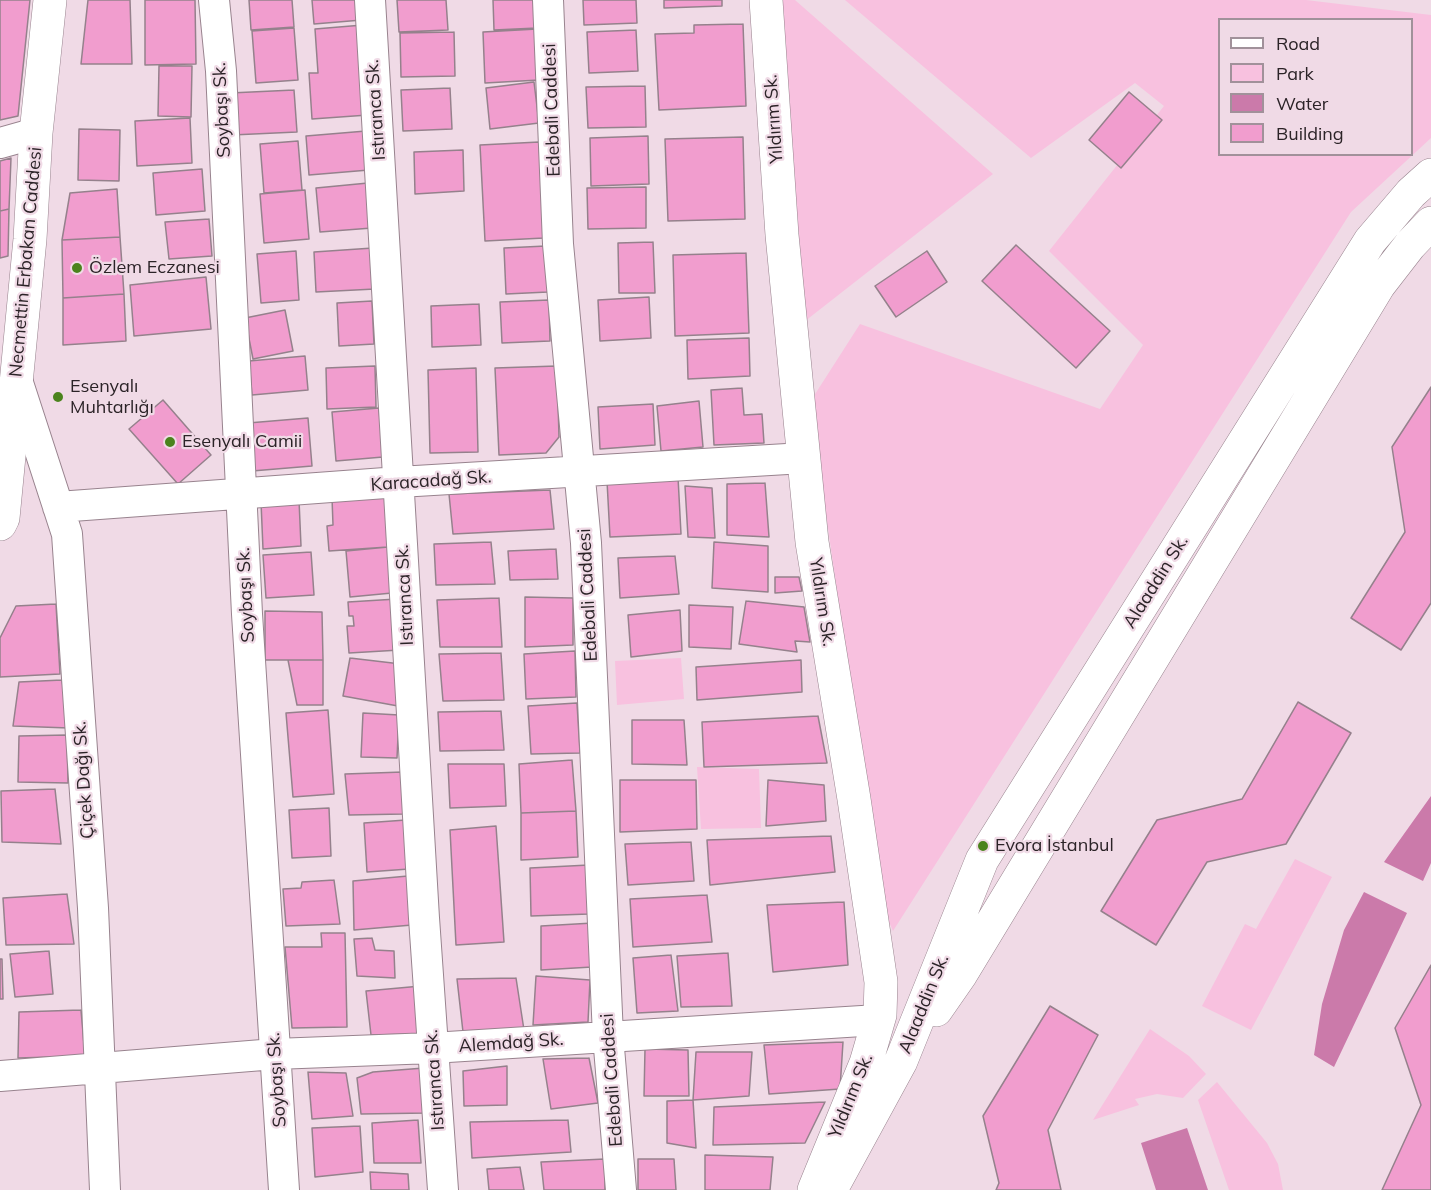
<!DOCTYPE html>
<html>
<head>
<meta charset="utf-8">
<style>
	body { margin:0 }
	#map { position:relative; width:1431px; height:1190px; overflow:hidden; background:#f0dae6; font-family:Mulish,sans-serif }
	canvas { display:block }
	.legend { position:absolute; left:1218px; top:18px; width:195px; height:138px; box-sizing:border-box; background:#f0dae6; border:2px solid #a1919a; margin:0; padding:8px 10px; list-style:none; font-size:18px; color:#2b2327 }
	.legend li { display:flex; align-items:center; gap:12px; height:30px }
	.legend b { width:30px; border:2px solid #a1919a }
</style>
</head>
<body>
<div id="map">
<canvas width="1431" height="1190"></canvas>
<ul class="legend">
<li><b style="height:8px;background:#fff"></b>Road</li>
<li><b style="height:16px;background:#f8c1df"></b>Park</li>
<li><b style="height:16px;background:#cb7aaa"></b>Water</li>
<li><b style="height:16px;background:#f19dce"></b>Building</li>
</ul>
</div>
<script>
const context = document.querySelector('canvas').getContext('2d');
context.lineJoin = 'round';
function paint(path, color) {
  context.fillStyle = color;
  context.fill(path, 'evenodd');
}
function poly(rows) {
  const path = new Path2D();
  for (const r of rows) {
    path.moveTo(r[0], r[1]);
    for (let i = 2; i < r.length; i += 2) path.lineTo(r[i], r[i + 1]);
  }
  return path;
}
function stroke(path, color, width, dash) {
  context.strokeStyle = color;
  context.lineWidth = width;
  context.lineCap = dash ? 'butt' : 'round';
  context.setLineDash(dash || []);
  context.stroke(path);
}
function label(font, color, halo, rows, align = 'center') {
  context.font = font + ' Mulish,sans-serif';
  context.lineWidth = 4.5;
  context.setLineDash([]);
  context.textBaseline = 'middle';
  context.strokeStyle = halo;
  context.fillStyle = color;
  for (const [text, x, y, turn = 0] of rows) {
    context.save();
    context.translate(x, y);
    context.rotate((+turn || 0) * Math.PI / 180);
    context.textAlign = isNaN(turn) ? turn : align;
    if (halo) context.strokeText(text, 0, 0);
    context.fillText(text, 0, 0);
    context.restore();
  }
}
const green = poly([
	[780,0,795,0,993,174,800,325],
	[845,0,1306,0,1431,15,1431,138,1351,212,893,931,882,906,810,402,860,324,1100,409,1143,345,1049,251,1164,106,1135,83,1031,158],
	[1220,20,1412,20,1412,154,1220,154],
	[681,658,684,699,617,705,615,661],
	[697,767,759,769,761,828,701,829],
	[1295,859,1332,877,1251,1030,1202,1006,1245,924,1256,929],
	[1150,1029,1189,1056,1206,1074,1183,1098,1157,1094,1135,1099,1139,1105,1093,1120],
	[1217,1082,1267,1143,1278,1164,1283,1190,1229,1190,1198,1100]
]);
const water = poly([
	[1431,796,1431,863,1423,881,1384,862],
	[1364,892,1407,913,1334,1067,1314,1055,1322,1004,1344,930],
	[1187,1128,1208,1190,1156,1190,1141,1143]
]);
const building = poly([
	[0,0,30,0,18,116,0,120,0,0],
	[88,0,130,0,132,64,81,64,88,0],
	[145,0,195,0,196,64,145,65,145,0],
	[249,0,292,0,294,27,251,30,249,0],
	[312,0,361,0,362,20,314,24,312,0],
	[397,0,446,0,448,30,399,32,397,0],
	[493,0,536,0,537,28,494,30,493,0],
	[583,0,636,0,637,23,584,25,583,0],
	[664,0,722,0,722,6,664,8,664,0],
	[743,24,746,106,659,110,655,34,694,33,694,25,743,24],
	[363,25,368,115,312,119,309,73,318,73,315,29,363,25],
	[294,28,298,80,256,83,252,31,294,28],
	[537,29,539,80,485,83,483,32,537,29],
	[636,30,638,71,589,73,587,32,636,30],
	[454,32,455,76,401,77,400,33,454,32],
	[159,66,192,66,191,117,158,116,159,66],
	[534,82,539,123,490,129,486,88,534,82],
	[645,86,646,127,588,128,586,87,645,86],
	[450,88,452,129,403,131,401,90,450,88],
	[294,90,297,132,232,135,230,93,294,90],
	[1129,92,1162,120,1121,168,1089,140,1129,92],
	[190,118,192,163,137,166,135,121,190,118],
	[79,129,120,130,119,181,78,180,79,129],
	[366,131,369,170,309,175,306,136,366,131],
	[648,136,649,184,591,186,590,138,648,136],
	[743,137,745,219,668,221,665,139,743,137],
	[298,141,302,190,264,193,260,144,298,141],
	[539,142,544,238,485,241,480,145,539,142],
	[463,150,464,191,415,194,414,152,463,150],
	[11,158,9,209,0,211,0,161,11,158],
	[202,169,205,211,156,215,153,173,202,169],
	[368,183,372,228,320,232,316,188,368,183],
	[646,187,646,228,588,229,587,188,646,187],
	[117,189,120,237,62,240,70,193,117,189],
	[305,190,309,239,264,243,260,194,305,190],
	[9,209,8,256,0,258,0,211,9,209],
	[209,219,212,256,169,259,165,222,209,219],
	[120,237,124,294,63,298,62,240,120,237],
	[653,242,655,293,619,293,618,243,653,242],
	[1016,245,1110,331,1076,368,982,281,1016,245],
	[546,246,548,292,506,294,504,248,546,246],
	[373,248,375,289,316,292,314,252,373,248],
	[296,251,299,300,261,303,257,254,296,251],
	[927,251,947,282,896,317,875,286,927,251],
	[746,253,749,333,675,336,673,255,746,253],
	[206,277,211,329,134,336,130,285,206,277],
	[124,294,126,341,63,345,63,298,124,294],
	[649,297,651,338,600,341,598,300,649,297],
	[549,300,550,341,502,343,500,302,549,300],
	[372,301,374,344,339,346,337,303,372,301],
	[479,304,481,345,432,347,431,306,479,304],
	[285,310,293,351,253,359,245,318,285,310],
	[749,338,750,376,688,379,687,340,749,338],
	[305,356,308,390,252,395,249,361,305,356],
	[375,366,376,407,327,409,326,368,375,366],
	[557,366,559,437,546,453,499,455,495,368,557,366],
	[476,368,478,452,430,453,428,370,476,368],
	[1431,387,1431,603,1401,650,1351,618,1405,532,1392,447,1431,387],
	[742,388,744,415,762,414,764,443,714,445,711,390,742,388],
	[163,400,211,455,178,484,129,429,163,400],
	[699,401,703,447,661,451,657,406,699,401],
	[653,404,655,445,600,449,598,407,653,404],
	[379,408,383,457,336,461,332,412,379,408],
	[308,418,312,466,252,471,248,423,308,418],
	[678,477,681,534,610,537,607,481,678,477],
	[765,483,769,537,727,535,727,484,765,483],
	[685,486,712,488,715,538,688,537,685,486],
	[550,490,554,529,453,534,449,494,550,490],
	[391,494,388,547,329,551,327,526,333,525,332,498,391,494],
	[299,500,301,546,263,549,261,502,299,500],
	[491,542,495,584,436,585,434,544,491,542],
	[714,542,768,546,768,592,712,588,714,542],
	[388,547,392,593,350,597,346,551,388,547],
	[556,549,558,579,510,580,508,551,556,549],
	[311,552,314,595,266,598,263,555,311,552],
	[675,556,679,594,620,598,618,558,675,556],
	[775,577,799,577,802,591,775,593,775,577],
	[525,597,573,598,573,645,525,647,525,597],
	[499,598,502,647,440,647,437,600,499,598],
	[397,599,400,650,349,653,347,626,354,626,353,616,349,616,348,602,397,599],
	[746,601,804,607,810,642,795,641,797,652,739,644,746,601],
	[56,604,60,674,0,677,0,638,16,606,56,604],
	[689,605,733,607,731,649,689,647,689,605],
	[680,610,682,651,631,657,628,615,680,610],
	[265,611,322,612,323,660,265,660,265,611],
	[575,651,576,697,526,699,524,654,575,651],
	[501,653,504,700,443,701,439,654,501,653],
	[350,658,401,664,398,706,343,696,350,658],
	[288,660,323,660,323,705,297,705,288,660],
	[801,660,802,692,697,700,696,667,801,660],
	[62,680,69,728,13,726,19,682,62,680],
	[1298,702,1351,733,1286,844,1207,862,1156,945,1101,911,1157,820,1242,799,1298,702],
	[577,703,580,753,531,754,528,706,577,703],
	[328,710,334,794,293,797,286,713,328,710],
	[501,711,504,750,440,751,438,712,501,711],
	[363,713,399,715,397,758,361,757,363,713],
	[818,716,827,763,704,767,702,722,818,716],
	[632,720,684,720,687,765,632,764,632,720],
	[67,735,68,783,18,782,19,736,67,735],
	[572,760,576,811,521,813,519,764,572,760],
	[448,764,504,764,506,806,450,808,448,764],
	[403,772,404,814,349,815,345,774,403,772],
	[620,780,696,780,697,829,620,832,620,780],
	[768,780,824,785,826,821,766,826,768,780],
	[55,789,61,844,2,842,1,791,55,789],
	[329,808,331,856,292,858,289,810,329,808],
	[576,811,578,857,521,860,521,813,576,811],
	[406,820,409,869,367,872,364,823,406,820],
	[496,826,504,942,456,945,450,830,496,826],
	[831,836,835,872,710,885,707,840,831,836],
	[691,842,694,881,628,885,625,844,691,842],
	[589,865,589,914,531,916,530,868,589,865],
	[408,876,412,925,354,930,353,881,408,876],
	[334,880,340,924,286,926,283,889,301,888,302,882,334,880],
	[67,894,74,944,6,945,3,898,67,894],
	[707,895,712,942,633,947,630,899,707,895],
	[844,902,848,965,773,972,767,905,844,902],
	[593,923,592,967,541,970,541,926,593,923],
	[321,933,345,933,347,1027,292,1028,285,947,322,947,321,933],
	[372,938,375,950,394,951,395,978,357,976,354,939,372,938],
	[49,951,53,994,15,997,10,954,49,951],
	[728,953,732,1006,681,1007,677,956,728,953],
	[671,955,678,1011,637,1013,633,958,671,955],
	[0,959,2,959,3,999,0,999,0,959],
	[1431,965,1431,1190,1382,1190,1421,1105,1395,1028,1431,965],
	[536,976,590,980,588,1022,533,1025,536,976],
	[516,978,524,1030,463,1032,457,979,516,978],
	[421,986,422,1034,371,1035,366,991,421,986],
	[1050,1006,1098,1035,1048,1130,1061,1190,996,1190,999,1183,983,1116,1050,1006],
	[81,1010,85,1056,18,1058,19,1012,81,1010],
	[843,1042,840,1089,769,1094,764,1045,843,1042],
	[645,1049,688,1050,689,1096,644,1096,645,1049],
	[696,1052,752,1052,749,1096,693,1100,696,1052],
	[589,1058,598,1103,551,1109,543,1059,589,1058],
	[507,1066,507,1105,464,1106,463,1071,507,1066],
	[424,1068,427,1113,361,1114,357,1078,373,1072,424,1068],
	[308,1072,346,1073,353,1116,312,1119,308,1072],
	[693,1100,696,1148,667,1143,667,1101,693,1100],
	[825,1102,805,1143,713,1145,714,1107,825,1102],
	[418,1120,421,1163,374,1163,372,1123,418,1120],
	[568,1120,571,1152,472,1158,470,1122,568,1120],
	[360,1126,363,1172,315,1177,312,1128,360,1126],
	[705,1155,773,1157,770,1190,705,1190,705,1155],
	[605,1159,605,1190,544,1190,541,1162,605,1159],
	[638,1159,674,1159,676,1190,638,1190,638,1159],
	[520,1167,524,1190,489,1190,487,1169,520,1167],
	[370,1172,408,1174,409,1190,371,1190,370,1172]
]);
const minor = poly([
	[214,0,221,71,247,614,284,1190],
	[370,0,424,918,443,1190],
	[548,0,558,244,586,543,608,1036,621,1190],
	[0,143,36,133],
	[17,380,67,534,93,908,105,1190],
	[58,507,399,482,804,458],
	[0,1076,275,1054,432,1048,878,1020]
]);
const tertiary = poly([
	[766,0,782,235,812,542,854,799,881,982,880,1015,866,1063,814,1190],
	[936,1010,961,974,1379,285,1410,245,1431,223],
	[834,1184,901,1061,982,860,1370,241,1411,193,1431,175]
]);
const secondary = poly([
	[0,524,3,518,30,239,36,133,50,0]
]);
const markers = [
	[77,268,6,"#4b831d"],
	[58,397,6,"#4b831d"],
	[170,442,6,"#4b831d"],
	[983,846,6,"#4b831d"]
];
const streetNames = [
	["Soybaşı Sk.",222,110,-93],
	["Istıranca Sk.",376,110,-94],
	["Edebali Caddesi",552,110,-92],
	["Yıldırım Sk.",774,119,-94],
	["Necmettin Erbakan Caddesi",26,262,-85],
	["Karacadağ Sk.",431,481,-4],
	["Alaaddin Sk.",1156,582,-58],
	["Soybaşı Sk.",246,595,-93],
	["Istıranca Sk.",405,595,-93],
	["Edebali Caddesi",588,595,-93],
	["Yıldırım Sk.",822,602,81],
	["Çiçek Dağı Sk.",84,780,-94],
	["Alaaddin Sk.",924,1004,-68],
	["Alemdağ Sk.",511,1043,-4],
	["Soybaşı Sk.",277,1080,-94],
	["Istıranca Sk.",435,1080,-94],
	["Edebali Caddesi",612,1080,-94],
	["Yıldırım Sk.",851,1096,-68]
];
const poiNames = [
	["Özlem Eczanesi",89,268],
	["Esenyalı",70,387],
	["Muhtarlığı",70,408],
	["Esenyalı Camii",182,442],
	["Evora İstanbul",995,846]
];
paint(green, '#f8c1df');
paint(water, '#cb7aaa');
paint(building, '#f19dce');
stroke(building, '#95818c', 1.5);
stroke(minor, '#98838e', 32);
stroke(tertiary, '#98838e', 34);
stroke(secondary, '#98838e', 34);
stroke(minor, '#fff', 30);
stroke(tertiary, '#fff', 33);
stroke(secondary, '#fff', 33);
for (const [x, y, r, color] of markers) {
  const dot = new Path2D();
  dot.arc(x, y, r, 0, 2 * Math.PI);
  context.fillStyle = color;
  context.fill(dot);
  stroke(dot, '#f0dae6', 2);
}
label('18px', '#2b2327', '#f0dae6', streetNames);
label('18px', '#2b2327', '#f0dae6', poiNames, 'left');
</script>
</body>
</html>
